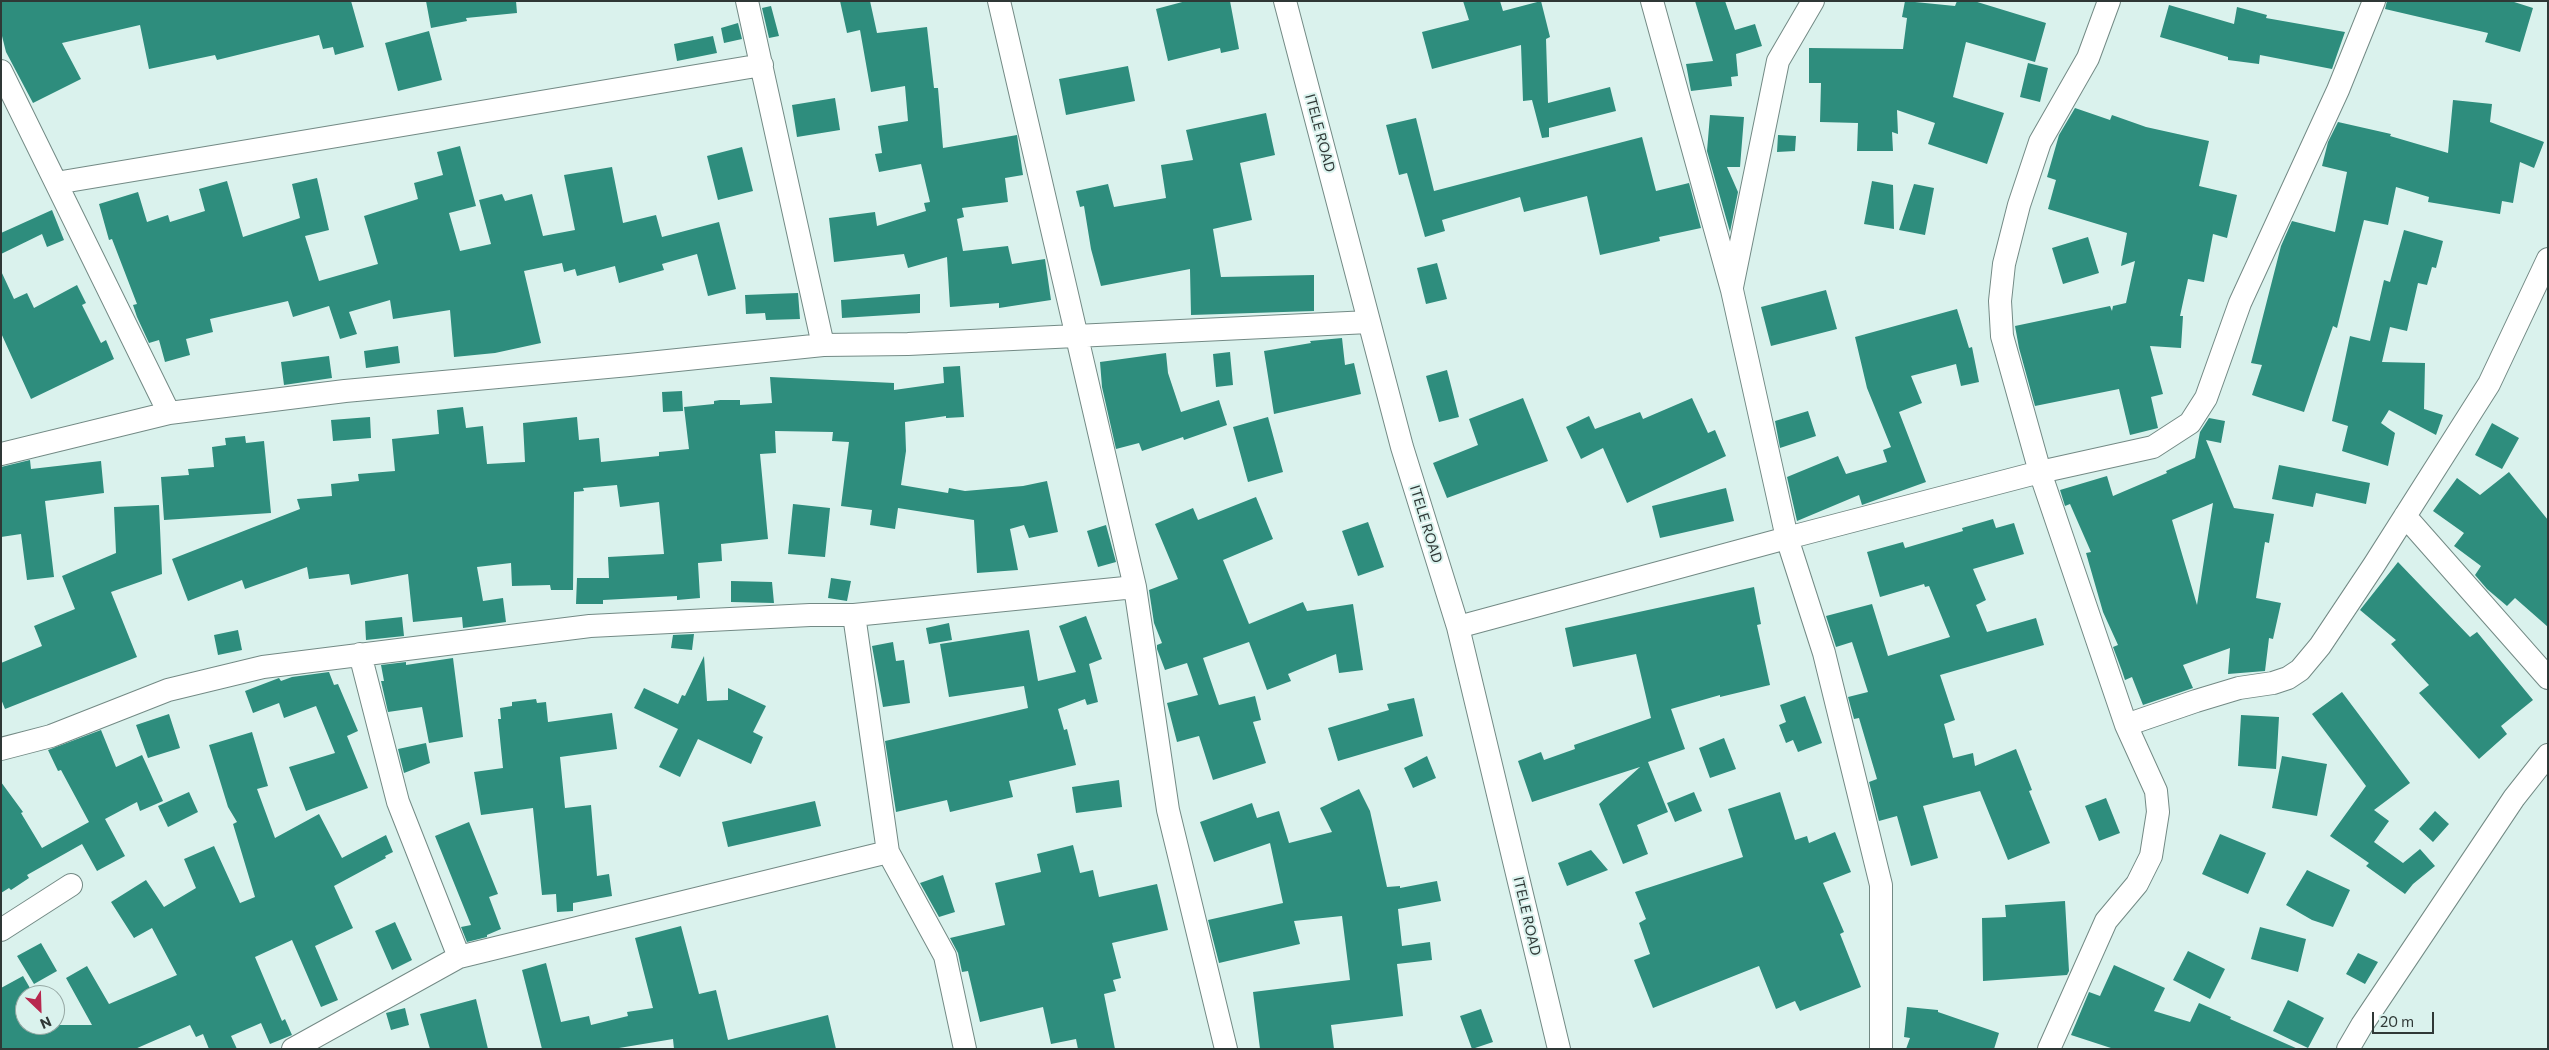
<!DOCTYPE html>
<html>
<head>
<meta charset="utf-8">
<style>
	body { margin:0 }
	#map { position:relative; width:2549px; height:1050px; overflow:hidden; background:#daf2ed; font-family:Commissioner,sans-serif }
	canvas { display:block }
	.frame { position:absolute; inset:0; border:2px solid #2f3836; pointer-events:none }
	.north { position:absolute; left:15px; top:985px; width:50px; height:50px; box-sizing:border-box; background:#daf2ed; border:1px solid #96a8a4; border-radius:50%; rotate:156deg; font-size:14px; font-weight:700; line-height:20px; text-align:center; color:#2f3836 }
	.north::after { content:''; display:block; margin:auto; width:18px; height:22px; background:#b8284f; clip-path:polygon(50% 0,100% 100%,50% 72%,0 100%) }
	.scale { position:absolute; left:2372px; top:1012px; width:62px; height:22px; box-sizing:border-box; border:2px solid #2f3836; border-top:0; padding-left:6px; font-size:15px; line-height:18px; white-space:nowrap; color:#2f3836; -webkit-text-stroke:4px #daf2ed; paint-order:stroke }
</style>
</head>
<body>
<div id="map">
<canvas width="2549" height="1050"></canvas>
<div class="frame"></div>
<div class="north">N</div>
<div class="scale">20 m</div>
</div>
<script>
const context = document.querySelector('canvas').getContext('2d');
context.lineJoin = 'round';
function paint(path, color) {
  context.fillStyle = color;
  context.fill(path, 'evenodd');
}
function poly(rows) {
  const path = new Path2D();
  for (const r of rows) {
    path.moveTo(r[0], r[1]);
    for (let i = 2; i < r.length; i += 2) path.lineTo(r[i], r[i + 1]);
  }
  return path;
}
function stroke(path, color, width, dash) {
  context.strokeStyle = color;
  context.lineWidth = width;
  context.lineCap = dash ? 'butt' : 'round';
  context.setLineDash(dash || []);
  context.stroke(path);
}
function label(font, color, halo, rows, align = 'center') {
  context.font = font + ' Commissioner,sans-serif';
  context.lineWidth = 4;
  context.setLineDash([]);
  context.textBaseline = 'middle';
  context.strokeStyle = halo;
  context.fillStyle = color;
  for (const [text, x, y, turn = 0] of rows) {
    context.save();
    context.translate(x, y);
    context.rotate((+turn || 0) * Math.PI / 180);
    context.textAlign = isNaN(turn) ? turn : align;
    if (halo) context.strokeText(text, 0, 0);
    context.fillText(text, 0, 0);
    context.restore();
  }
}
const building = poly([
	[1,1,351,1,364,47,335,55,333,47,323,49,319,35,217,60,215,55,149,69,140,25,62,43,81,79,33,103,6,52,1,32],
	[426,1,516,1,517,13,466,18,467,21,431,28],
	[840,1,870,1,877,33,927,27,934,88,938,88,943,148,1017,135,1023,175,1005,178,1008,202,962,208,964,217,957,219,963,251,1008,246,1012,264,1045,259,1051,300,999,308,999,303,950,307,947,257,908,268,904,254,834,262,829,218,875,212,877,226,926,211,924,203,930,202,921,164,879,172,875,154,882,153,878,126,908,121,905,86,871,92,860,30,847,33],
	[1186,1,1230,1,1239,49,1221,53,1220,48,1168,61,1156,9],
	[1463,1,1500,1,1503,11,1541,1,1550,37,1546,39,1548,103,1610,87,1616,111,1549,128,1549,137,1542,138,1532,100,1523,101,1521,45,1432,69,1422,32,1469,20],
	[1695,1,1725,1,1735,30,1755,24,1762,46,1736,54,1738,76,1731,77,1732,86,1691,91,1686,64,1713,61],
	[1905,1,1955,6,1957,1,1974,1,2046,23,2035,62,1966,42,1953,97,2004,113,1987,164,1928,144,1935,123,1897,110,1898,134,1892,132,1893,151,1857,151,1858,123,1820,122,1821,83,1809,83,1809,48,1903,49,1907,18,1902,17],
	[2387,1,2511,1,2533,8,2520,52,2485,42,2488,33,2385,9],
	[2169,5,2234,24,2237,7,2267,15,2266,18,2345,32,2332,69,2260,55,2259,64,2228,60,2228,57,2160,37],
	[771,6,779,36,769,38,762,8],
	[738,23,742,39,724,43,721,28],
	[429,31,442,80,398,91,385,43],
	[713,36,717,53,677,61,674,44],
	[2028,63,2048,68,2040,102,2020,97],
	[1128,66,1135,101,1066,115,1059,79],
	[835,98,840,130,797,137,792,105],
	[2453,100,2492,104,2490,122,2544,142,2534,168,2520,162,2513,203,2502,201,2500,214,2428,202,2429,197,2396,187,2388,225,2364,220,2337,328,2333,326,2304,412,2252,395,2262,365,2251,363,2281,246,2292,221,2335,232,2347,172,2322,166,2328,142,2338,122,2391,134,2390,136,2448,153],
	[2075,108,2110,120,2112,115,2146,127,2209,141,2199,186,2237,195,2227,238,2213,234,2204,282,2188,279,2180,316,2183,316,2181,348,2150,346,2163,394,2151,397,2158,428,2130,435,2119,389,2035,406,2019,348,2015,326,2110,306,2112,311,2113,306,2126,303,2135,261,2121,266,2127,233,2048,209,2056,180,2047,177,2059,135],
	[1266,113,1275,155,1240,163,1252,220,1213,229,1221,277,1314,275,1314,311,1191,315,1190,269,1101,286,1091,249,1084,206,1080,207,1076,191,1108,184,1114,207,1166,198,1161,165,1193,160,1186,130],
	[1710,115,1744,117,1740,167,1727,167,1738,192,1730,232,1707,151],
	[1416,118,1434,191,1642,137,1656,191,1689,183,1701,228,1659,237,1660,241,1600,255,1587,196,1524,212,1520,197,1442,220,1445,231,1425,237,1407,173,1399,175,1386,125],
	[1778,135,1796,136,1795,151,1777,152],
	[460,146,476,206,449,213,460,251,491,244,479,200,502,194,505,201,532,194,543,236,575,230,564,175,612,167,623,223,656,215,662,237,719,222,736,289,708,296,697,254,662,264,664,270,619,283,615,266,577,276,575,269,564,272,562,263,524,271,541,343,495,353,454,357,450,310,393,319,390,300,349,312,357,334,340,339,329,306,293,317,288,301,210,319,213,332,186,339,190,355,165,362,159,340,149,343,137,317,133,305,137,304,112,239,109,240,99,204,138,192,147,222,168,215,170,222,205,211,199,189,227,181,243,237,300,218,292,184,317,178,329,230,305,236,319,281,378,264,364,216,418,199,414,183,443,175,437,152],
	[742,147,753,191,718,200,707,156],
	[1872,181,1893,185,1894,229,1864,224],
	[1914,184,1934,188,1925,235,1899,230],
	[52,210,64,240,47,247,42,234,1,254,1,233],
	[2404,230,2443,241,2436,268,2432,267,2427,285,2418,283,2407,331,2390,327,2382,362,2425,363,2424,409,2443,415,2436,435,2389,410,2381,423,2395,433,2388,466,2342,451,2348,426,2332,421,2350,336,2370,341,2384,280,2390,282],
	[2088,237,2099,273,2063,284,2052,248],
	[1437,263,1447,299,1426,304,1417,268],
	[1,271,14,299,27,293,34,308,77,285,86,303,82,305,101,343,106,340,114,359,31,399,1,333],
	[1826,290,1837,329,1771,346,1761,307],
	[798,293,800,319,766,320,765,313,746,314,745,295],
	[920,294,920,313,842,318,841,300],
	[1957,309,1969,348,1972,347,1979,382,1961,386,1956,364,1911,376,1922,403,1899,412,1926,482,1862,505,1859,495,1797,521,1787,477,1838,456,1846,474,1887,462,1883,450,1891,447,1867,388,1855,337],
	[1342,338,1345,365,1354,363,1361,394,1274,414,1264,351,1311,343,1310,341],
	[398,346,400,363,366,368,364,351],
	[1230,352,1233,385,1216,387,1213,354],
	[1166,353,1168,373,1181,412,1219,400,1227,425,1184,440,1183,437,1142,451,1139,443,1116,449,1102,387,1100,362],
	[329,356,332,378,284,385,281,362],
	[960,366,964,417,946,418,946,416,905,422,906,451,901,485,948,493,949,488,965,491,1023,486,1047,481,1058,532,1029,538,1024,525,1010,529,1018,570,977,573,974,520,898,508,895,529,870,525,872,510,841,506,849,442,832,441,833,432,775,431,776,453,760,454,768,539,721,544,722,561,698,563,700,598,677,600,677,596,603,600,603,604,576,604,577,578,609,578,608,557,664,554,659,502,620,507,617,485,583,488,584,491,574,492,573,590,551,590,550,585,512,586,511,563,477,567,483,601,503,598,506,622,463,628,462,617,413,622,408,574,351,585,349,574,309,579,307,567,245,589,242,580,188,601,172,559,300,509,297,499,332,496,331,484,359,481,358,474,395,471,392,439,439,434,437,410,463,407,466,428,483,426,487,464,525,462,523,423,577,417,579,440,599,438,601,462,659,456,659,452,689,449,684,407,714,404,714,401,720,400,740,400,740,405,772,403,770,377,894,383,894,390,944,383,943,367],
	[1447,370,1459,417,1439,422,1426,376],
	[682,391,683,411,663,412,662,392],
	[1523,398,1548,461,1447,498,1433,463,1478,445,1469,419],
	[1692,398,1708,433,1715,430,1726,456,1627,503,1603,448,1581,459,1566,427,1589,416,1595,429,1640,412,1643,419],
	[1808,411,1816,436,1780,448,1775,421],
	[370,417,371,438,333,441,331,420],
	[1268,417,1283,472,1248,482,1233,427],
	[2209,418,2225,421,2221,443,2206,440,2234,508,2274,514,2269,543,2265,542,2256,598,2281,603,2273,639,2269,638,2265,671,2228,674,2230,648,2183,665,2193,688,2143,705,2132,677,2125,680,2122,671,2113,647,2118,645,2103,612,2086,553,2091,552,2070,504,2065,506,2060,490,2107,476,2113,496,2167,473,2166,471,2195,458,2200,432],
	[2213,503,2197,605,2172,520],
	[2492,423,2519,438,2502,469,2475,455],
	[245,436,246,443,264,441,271,513,164,520,161,477,189,475,188,469,214,467,212,447,226,445,225,438],
	[30,460,31,469,101,461,104,493,45,501,54,577,27,580,21,534,1,537,1,467],
	[2279,465,2370,483,2366,504,2316,493,2313,507,2272,499],
	[2509,472,2548,520,2548,627,2515,598,2507,606,2487,589,2475,575,2481,566,2454,546,2464,533,2433,511,2457,478,2480,495],
	[1726,488,1734,521,1660,538,1652,506],
	[1256,497,1273,539,1223,560,1249,624,1303,602,1307,611,1353,604,1363,670,1339,673,1336,654,1288,674,1291,681,1267,690,1249,642,1203,658,1219,705,1255,696,1261,720,1253,722,1266,763,1213,780,1199,736,1177,742,1167,703,1198,695,1187,663,1165,670,1157,649,1157,645,1162,643,1154,623,1149,590,1178,579,1155,524,1193,508,1198,520],
	[793,504,830,508,825,557,788,554],
	[159,505,162,574,111,592,137,657,5,709,1,699,1,663,42,646,34,626,75,609,62,576,116,553,114,507],
	[1993,519,1996,528,2014,523,2024,554,1973,569,1986,600,1976,605,1987,632,2036,618,2044,645,1940,675,1955,720,1944,724,1953,758,1973,753,1975,766,2016,749,2032,790,2029,791,2050,843,2008,860,1980,791,1923,806,1938,858,1911,866,1897,816,1879,821,1869,782,1877,779,1859,718,1854,719,1848,697,1868,692,1852,642,1836,647,1826,616,1872,604,1888,656,1950,637,1929,586,1925,587,1924,584,1880,597,1867,552,1903,542,1905,548,1963,531,1962,528],
	[1368,522,1384,567,1358,576,1342,531],
	[1106,525,1116,562,1098,567,1087,531],
	[2398,562,2470,637,2477,632,2533,700,2501,726,2507,734,2479,759,2419,693,2429,685,2391,644,2396,640,2360,610],
	[831,578,851,581,847,601,828,598],
	[731,581,772,582,774,603,731,602],
	[1754,587,1761,624,1757,625,1770,685,1720,697,1720,695,1671,709,1685,749,1648,762,1668,812,1637,825,1648,854,1623,864,1599,804,1640,767,1532,802,1518,761,1541,752,1544,760,1575,749,1574,745,1651,718,1636,654,1573,667,1565,628],
	[1086,616,1102,659,1089,664,1098,702,1087,705,1085,699,1058,709,1064,730,1067,729,1076,765,1009,781,1013,797,950,812,947,800,896,812,885,741,1028,708,1024,686,949,697,940,644,1029,630,1038,681,1076,672,1059,626],
	[402,617,404,636,366,640,365,621],
	[949,623,952,640,929,644,926,628],
	[238,630,242,650,218,655,214,635],
	[694,634,692,650,671,648,673,635],
	[893,642,896,661,904,660,910,703,883,707,872,646],
	[704,656,707,701,728,700,728,688,766,706,753,732,763,737,751,764,698,739,680,777,659,767,678,729,634,708,644,688,678,704,682,695,685,696],
	[453,658,463,737,429,743,422,707,388,712,381,681,384,681,381,665,406,662,406,665],
	[329,672,334,685,338,684,358,731,347,736,368,788,306,811,289,767,335,753,316,706,284,718,279,703,253,713,245,691,279,678,281,681,292,677],
	[2342,692,2410,783,2374,810,2389,821,2374,842,2403,863,2420,849,2435,866,2413,884,2405,894,2366,866,2369,863,2330,836,2366,786,2312,714],
	[1805,696,1822,743,1798,752,1793,740,1786,743,1779,725,1786,722,1780,705],
	[1414,698,1423,736,1338,761,1328,728,1389,710,1387,704],
	[536,699,537,703,546,702,548,722,612,713,617,749,560,757,565,808,591,805,597,876,609,874,612,896,573,903,573,911,557,912,556,894,542,895,533,808,481,815,474,772,503,768,498,719,501,719,500,708,512,706,512,702],
	[169,714,180,748,148,758,136,725],
	[2241,715,2279,717,2276,769,2238,766],
	[101,730,116,767,142,755,163,801,140,811,137,802,105,819,125,856,97,871,82,844,27,875,29,878,11,890,9,888,1,893,1,782,23,812,21,813,42,848,89,822,61,770,58,771,48,750],
	[252,732,268,786,257,789,275,838,319,814,342,858,386,835,393,852,385,856,386,858,334,886,353,928,315,946,338,1000,321,1007,292,940,255,957,282,1021,285,1019,292,1035,270,1044,261,1023,231,1036,237,1049,209,1049,203,1034,196,1037,190,1025,135,1049,1,1049,1,988,23,976,34,995,25,995,25,1025,92,1025,66,978,87,966,109,1004,177,975,152,928,134,938,111,902,146,880,164,907,196,888,184,859,214,846,240,903,255,897,233,824,237,822,228,807,209,745],
	[1724,738,1736,769,1710,778,1699,748],
	[426,743,430,763,404,773,398,749],
	[1427,756,1436,778,1413,788,1404,768],
	[2282,756,2327,764,2317,816,2272,808],
	[1119,780,1122,807,1076,813,1072,787],
	[1359,789,1370,811,1387,887,1400,886,1400,888,1437,881,1441,901,1398,909,1402,946,1430,942,1432,960,1397,964,1403,1016,1331,1025,1334,1049,1260,1049,1253,992,1350,980,1342,916,1294,921,1300,944,1219,963,1208,920,1283,903,1270,843,1214,862,1200,822,1252,803,1257,818,1279,811,1289,843,1332,832,1320,808],
	[189,792,198,812,168,827,158,806],
	[1694,792,1702,811,1675,822,1667,803],
	[1780,792,1795,840,1807,836,1809,843,1835,832,1851,872,1823,883,1844,932,1840,934,1861,987,1800,1011,1795,1001,1776,1009,1759,966,1653,1008,1634,960,1650,954,1639,923,1646,919,1635,892,1743,857,1728,809],
	[2106,798,2120,833,2099,841,2085,806],
	[815,801,821,826,728,847,722,822],
	[2435,811,2449,824,2433,842,2419,829],
	[469,822,498,894,489,897,501,929,487,935,487,937,467,942,461,927,471,925,435,836],
	[2220,834,2266,853,2248,894,2202,874],
	[1073,845,1080,873,1093,870,1099,897,1157,884,1168,930,1112,943,1121,978,1113,980,1116,991,1104,994,1115,1049,1078,1049,1076,1039,1051,1044,1043,1007,980,1022,968,971,962,972,958,953,950,938,1005,925,995,883,1041,872,1037,854],
	[1591,850,1608,870,1567,886,1558,863],
	[2307,870,2350,890,2333,927,2312,920,2286,905],
	[943,875,955,912,939,917,920,883],
	[2065,901,2069,971,2067,975,1983,981,1982,918,2006,917,2005,905],
	[395,922,412,960,392,970,375,931],
	[681,926,699,994,716,990,728,1040,828,1015,836,1049,674,1049,673,1039,613,1049,542,1049,522,970,546,963,561,1022,589,1016,591,1025,628,1016,627,1012,653,1008,635,938],
	[2260,927,2306,939,2298,972,2251,959],
	[41,943,57,971,34,984,17,956],
	[2188,951,2225,969,2210,999,2173,980],
	[2358,953,2378,962,2365,984,2346,974],
	[2114,965,2165,988,2154,1011,2190,1022,2199,1003,2231,1017,2230,1019,2298,1049,2114,1049,2071,1035,2089,992,2100,996],
	[476,999,488,1049,430,1049,420,1014],
	[2288,1000,2324,1018,2308,1048,2273,1031],
	[1907,1007,1938,1010,1938,1012,1999,1033,1994,1049,1906,1049,1910,1038,1904,1037],
	[405,1008,409,1025,391,1030,386,1013],
	[1481,1009,1493,1042,1472,1049,1460,1016]
]);
const minor = poly([
	[747,1,823,345],
	[999,1,1135,587,1168,810,1226,1049],
	[1285,1,1402,447,1458,627,1559,1049],
	[1652,1,1732,290,1787,538,2040,472,2126,725,2156,791,2158,812,2151,856,2137,884,2106,921,2049,1049],
	[2109,1,2088,58,2040,142,2019,205,2004,264,2000,301,2002,336,2040,472,2153,447,2190,423,2206,398,2240,303,2338,90,2374,1],
	[1,71,169,413],
	[56,183,762,65],
	[1732,287,1778,61,1813,1],
	[1,454,169,413,345,391,629,365,823,345,908,344,1369,322],
	[2405,516,2548,678],
	[854,615,888,852,945,956,965,1049],
	[1458,627,1787,538,1824,653,1881,885,1881,1049],
	[360,654,398,802,459,957],
	[2126,725,2196,701,2239,688,2273,683,2288,678,2300,670,2320,646,2374,565,2489,384,2548,259],
	[1,749,51,736,168,690,263,667,590,626,810,615,854,615,1135,587],
	[1,930,71,885],
	[293,1049,459,957,888,852],
	[2348,1049,2362,1025,2514,798,2548,755]
]);
const streetNames = [
	["ITELE ROAD",1320,133,75],
	["ITELE ROAD",1426,524,73],
	["ITELE ROAD",1527,916,77]
];
paint(building, '#2e8d7d');
stroke(minor, '#738a85', 24);
stroke(minor, '#fff', 22);
label('14px', '#2f3836', '#daf2ed', streetNames);
</script>
</body>
</html>
